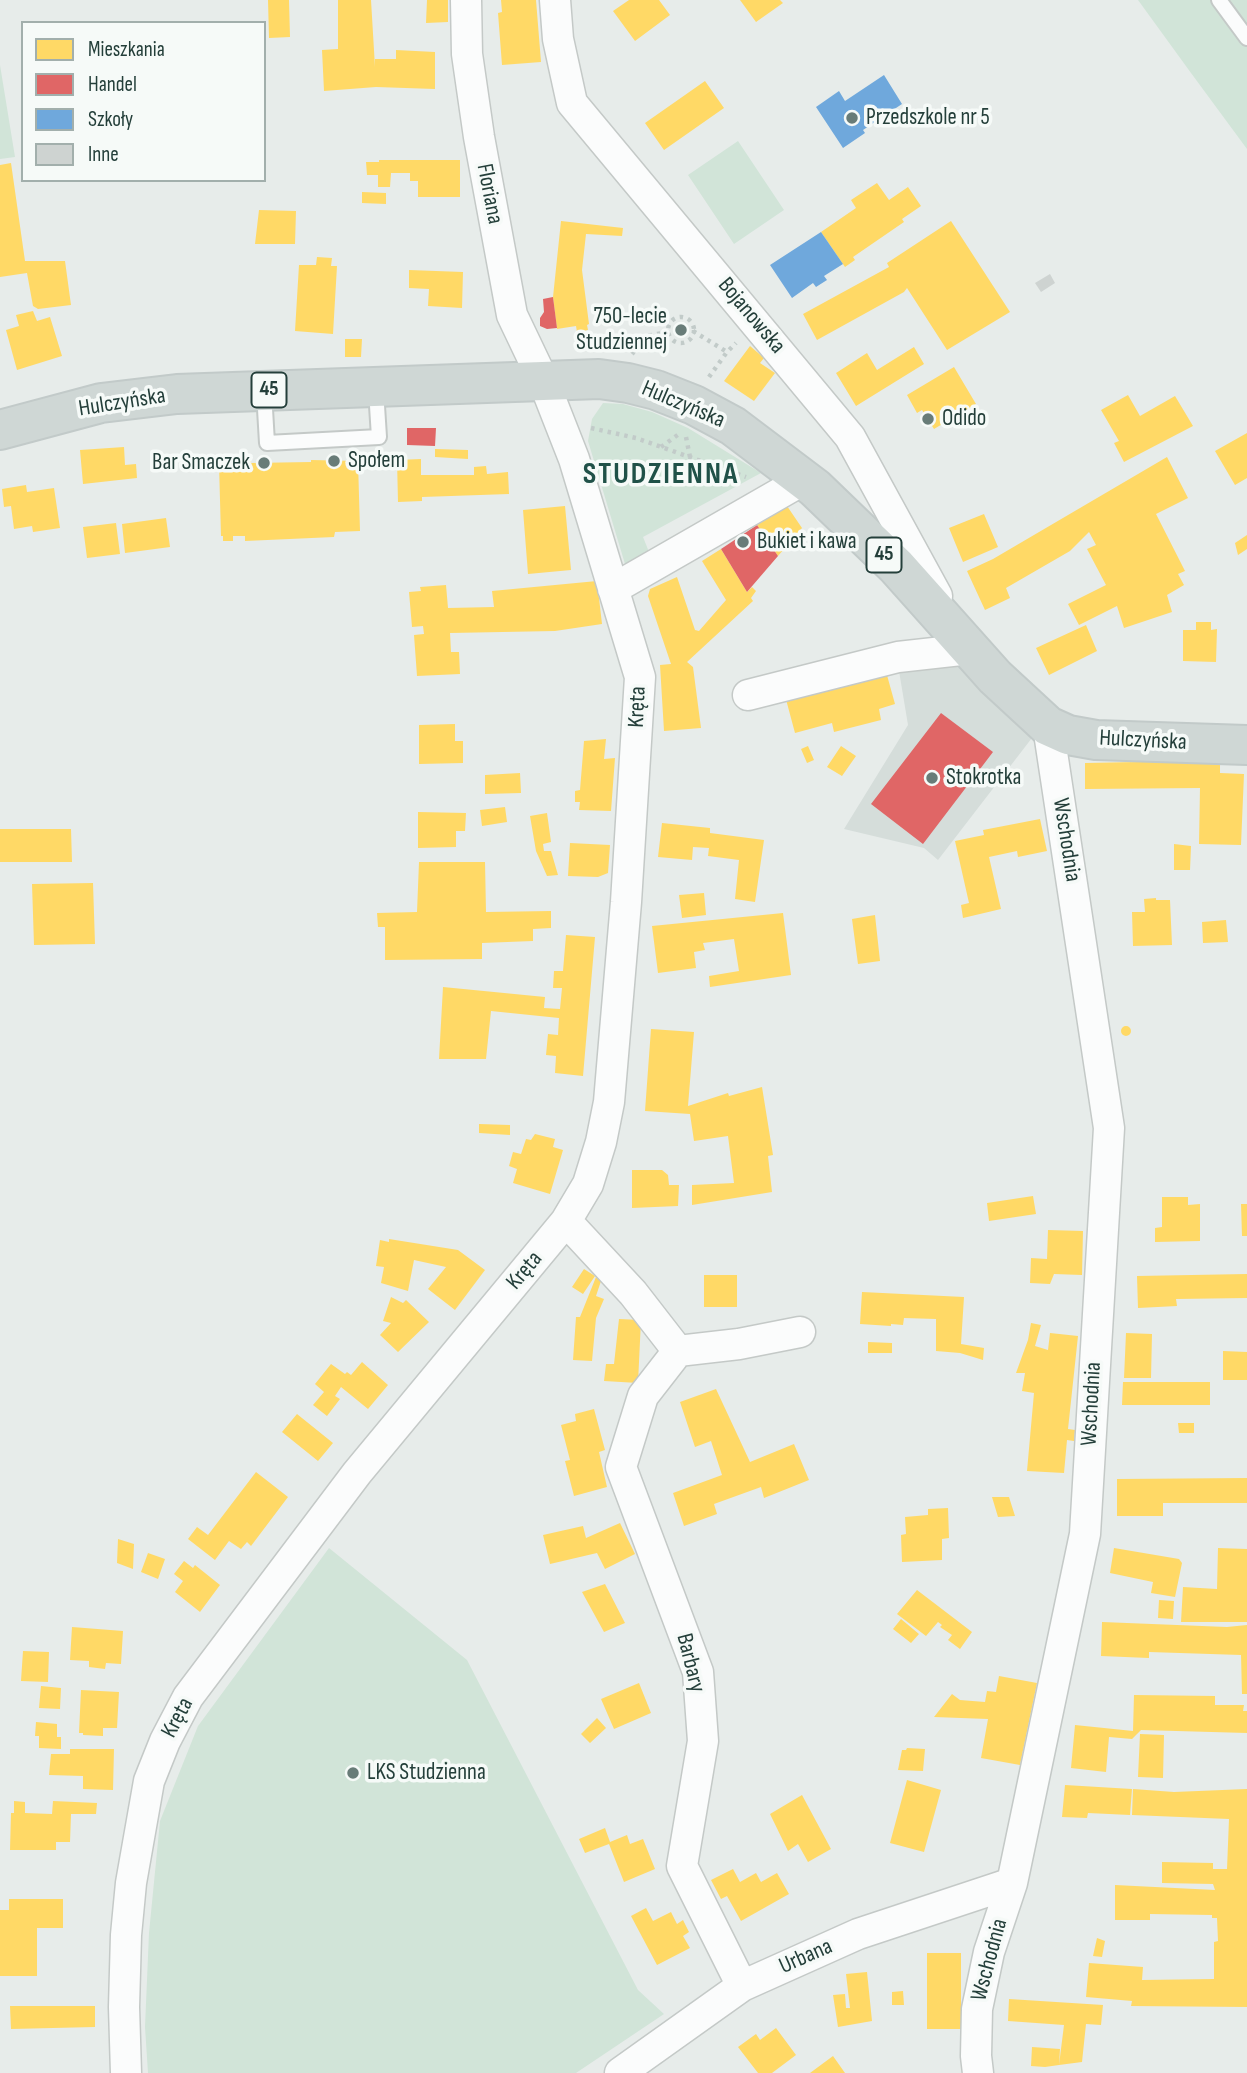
<!DOCTYPE html>
<html>
<head>
<meta charset="utf-8">
<style>
	body { margin:0 }
	#map { position:relative; width:1247px; height:2073px; overflow:hidden; background:#e7ecea; font-family:"Sofia Sans Condensed",sans-serif }
	canvas { display:block }
	.legend { position:absolute; left:21px; top:21px; width:245px; height:161px; box-sizing:border-box; background:#f6faf8; border:2px solid #a2afac; margin:0; padding:9px 12px; list-style:none; font-size:21px; color:#243f3a }
	.legend li { display:flex; align-items:center; gap:14px; height:35px }
	.legend b { width:35px; border:2px solid #a2afac }
</style>
</head>
<body>
<div id="map">
<canvas width="1247" height="2073"></canvas>
<ul class="legend">
<li><b style="height:19px;background:#ffd966"></b>Mieszkania</li>
<li><b style="height:19px;background:#e06666"></b>Handel</li>
<li><b style="height:19px;background:#6fa8dc"></b>Szkoły</li>
<li><b style="height:19px;background:#ced3d1"></b>Inne</li>
</ul>
</div>
<script>
const context = document.querySelector('canvas').getContext('2d');
context.lineJoin = 'round';
function paint(path, color) {
  context.fillStyle = color;
  context.fill(path, 'evenodd');
}
function poly(rows) {
  const path = new Path2D();
  for (const r of rows) {
    if (r.length === 3) {
      path.moveTo(r[0] + r[2], r[1]);
      path.arc(r[0], r[1], r[2], 0, 2 * Math.PI);
      continue;
    }
    path.moveTo(r[0], r[1]);
    for (let i = 2; i < r.length; i += 2) path.lineTo(r[i], r[i + 1]);
  }
  return path;
}
function stroke(path, color, width, dash) {
  context.strokeStyle = color;
  context.lineWidth = width;
  context.lineCap = dash ? 'butt' : 'round';
  context.setLineDash(dash || []);
  context.stroke(path);
}
function label(font, color, halo, rows, align = 'center') {
  context.font = font + ' "Sofia Sans Condensed",sans-serif';
  context.lineWidth = 7;
  context.setLineDash([]);
  context.textBaseline = 'middle';
  context.strokeStyle = halo;
  context.fillStyle = color;
  for (const [text, x, y, turn = 0] of rows) {
    context.save();
    context.translate(x, y);
    context.rotate((+turn || 0) * Math.PI / 180);
    context.textAlign = isNaN(turn) ? turn : align;
    if (halo) context.strokeText(text, 0, 0);
    context.fillText(text, 0, 0);
    context.restore();
  }
}
const built = poly([
	[953,656,1035,734,938,860,924,848,844,829,908,725,898,665]
]);
const green = poly([
	[1138,0,1247,0,1247,149,1191,73],
	[0,65,15,157,0,159],
	[738,141,784,210,734,244,688,175],
	[603,403,623,404,652,412,688,428,761,473,643,537,649,552,638,562,625,564,588,441,592,419],
	[329,1548,467,1660,638,1990,664,2014,576,2073,148,2073,145,2027,149,1933,160,1821,198,1726]
]);
const homes = poly([
	[268,0,289,0,290,37,269,38],
	[338,0,371,0,375,67,375,59,396,59,396,50,435,52,435,89,376,87,324,91,322,50,338,49],
	[427,0,448,0,448,22,426,23],
	[501,0,536,0,541,62,502,65,498,13,502,12],
	[629,0,659,0,670,15,635,41,613,11],
	[740,0,780,0,783,3,756,22],
	[705,81,724,108,664,150,645,123],
	[379,160,460,160,460,197,418,197,418,181,410,181,410,173,391,173,390,187,378,187,378,175,367,175,366,162,379,162],
	[11,163,25,261,65,261,71,305,38,309,33,306,27,273,0,277,0,165],
	[877,183,889,200,908,187,921,206,902,219,904,222,853,257,855,260,845,267,821,232,856,208,851,200],
	[362,192,386,193,386,204,362,203],
	[259,210,296,211,295,244,255,244],
	[561,221,623,228,622,236,586,234,582,270,589,324,587,325,588,330,577,332,576,326,557,329,553,297],
	[951,221,1010,312,947,350,907,288,904,292,817,340,803,314,889,267,887,263],
	[317,257,332,258,331,266,337,266,333,334,295,331,299,265,316,265],
	[409,270,463,272,462,308,428,306,429,289,409,288],
	[33,311,37,321,50,317,62,356,17,370,6,330,19,326,16,315],
	[345,339,362,339,361,357,345,357],
	[750,346,764,358,760,363,775,373,754,401,724,381],
	[914,347,924,364,856,406,836,373,867,353,877,370],
	[954,367,976,404,934,429,922,410,917,413,907,395],
	[1128,395,1140,416,1175,396,1193,426,1124,462,1114,443,1119,441,1101,410],
	[1247,433,1247,478,1235,485,1215,451],
	[124,447,125,465,136,464,137,478,83,484,80,450],
	[435,449,468,450,468,459,435,457],
	[1167,457,1188,498,1156,514,1185,571,1178,574,1184,585,1167,595,1172,612,1124,628,1117,606,1079,625,1068,604,1106,585,1087,549,1096,545,1089,532,1070,551,1006,588,1010,598,985,610,967,571,993,559],
	[421,459,421,475,474,475,474,467,486,466,487,474,508,472,509,494,422,497,422,501,398,502,397,460],
	[242,460,251,460,251,463,311,462,311,460,358,461,360,531,335,532,334,537,245,541,245,536,233,536,233,541,223,541,223,536,221,536,219,464,242,463],
	[26,485,27,492,54,488,60,528,33,532,32,526,14,529,11,506,4,507,2,489],
	[565,506,571,570,528,574,523,510],
	[787,506,802,528,778,556,757,525],
	[984,514,998,547,963,562,949,528],
	[166,518,170,547,125,553,122,524],
	[116,523,120,554,87,558,83,527],
	[1247,535,1247,549,1238,555,1235,543],
	[721,549,747,592,752,587,756,591,751,598,753,601,687,662,693,667,701,728,664,731,660,665,671,664,648,596,650,589,677,577,695,630,699,631,726,600,702,561],
	[597,581,602,624,555,631,450,633,451,652,459,652,460,674,417,676,414,635,424,634,423,626,412,627,409,592,421,591,420,587,446,585,448,608,494,607,492,591],
	[1196,622,1211,622,1211,630,1217,629,1216,662,1183,661,1183,630,1196,630],
	[1086,625,1097,651,1049,675,1036,648],
	[885,668,895,704,879,709,881,720,834,732,832,723,795,733,784,692],
	[455,724,455,741,463,741,463,763,419,764,419,725],
	[606,739,604,759,615,758,611,811,579,810,580,802,575,802,575,791,580,790,584,741],
	[808,746,814,760,807,763,801,749],
	[841,746,856,756,842,776,827,767],
	[1189,761,1189,763,1220,763,1220,773,1244,774,1241,845,1199,844,1200,788,1085,789,1085,763],
	[520,773,521,793,485,794,485,775],
	[505,807,507,822,482,826,480,810],
	[418,812,466,813,465,831,456,831,456,847,418,848],
	[547,813,551,842,543,844,544,851,551,851,558,875,547,876,536,851,530,816],
	[1040,819,1047,851,1018,857,1017,851,989,857,1001,909,963,918,961,905,969,903,955,841,984,835,983,830],
	[662,823,710,828,710,833,764,840,755,902,735,899,739,860,708,856,709,848,693,847,692,860,658,857],
	[0,829,71,829,72,862,0,862],
	[570,843,610,845,608,873,598,877,568,876],
	[1174,844,1191,846,1190,870,1174,870],
	[419,862,485,862,486,912,551,911,551,928,533,929,533,941,482,943,482,959,385,960,385,927,378,927,377,913,417,912],
	[93,883,95,944,34,945,32,884],
	[704,893,706,915,682,918,679,895],
	[1156,898,1156,900,1170,900,1172,945,1133,946,1132,912,1145,912,1144,899],
	[783,913,791,975,710,987,709,976,739,971,734,939,703,943,705,950,694,952,696,968,658,973,652,926],
	[875,915,880,961,858,964,852,919],
	[1226,920,1228,942,1203,943,1202,922],
	[566,935,595,937,583,1076,555,1073,556,1056,546,1055,548,1034,558,1035,559,1018,491,1011,486,1059,439,1059,443,987,545,997,544,1008,560,1009,562,988,553,988,554,971,563,971],
	[1126,1031,5],
	[651,1029,694,1032,688,1106,728,1093,729,1096,762,1087,773,1155,768,1156,772,1192,692,1205,692,1185,734,1183,728,1136,694,1141,690,1114,645,1111],
	[479,1124,510,1125,510,1135,479,1133],
	[535,1134,555,1139,553,1147,563,1150,550,1194,513,1183,517,1169,509,1166,513,1152,521,1154,526,1139,531,1140],
	[632,1170,662,1170,668,1175,669,1185,679,1185,678,1206,632,1208],
	[1033,1196,1036,1214,989,1221,987,1203],
	[1162,1197,1188,1197,1188,1205,1200,1204,1200,1241,1155,1242,1155,1228,1162,1227],
	[1241,1204,1247,1204,1247,1236,1242,1236],
	[1048,1230,1083,1231,1082,1275,1054,1274,1050,1284,1030,1283,1031,1258,1047,1259],
	[389,1239,458,1250,485,1270,455,1310,428,1289,446,1267,414,1260,408,1291,381,1283,384,1267,376,1266,380,1240,389,1242],
	[584,1269,595,1276,583,1294,572,1287],
	[1247,1274,1247,1298,1176,1299,1177,1306,1138,1308,1137,1276],
	[704,1275,737,1275,737,1307,704,1307],
	[596,1277,601,1281,596,1296,604,1299,596,1318,592,1361,573,1360,576,1317,580,1317],
	[862,1292,964,1297,961,1344,984,1348,983,1360,960,1353,936,1351,936,1319,904,1318,903,1325,891,1324,891,1326,860,1324],
	[391,1297,403,1303,406,1300,429,1322,398,1352,380,1335,391,1323,383,1321],
	[619,1319,641,1320,638,1383,604,1381,606,1364,614,1364],
	[1031,1323,1041,1325,1035,1346,1048,1350,1050,1333,1078,1336,1068,1429,1075,1430,1074,1441,1067,1440,1064,1473,1027,1471,1034,1393,1022,1391,1025,1373,1016,1373,1028,1340],
	[1126,1333,1152,1334,1151,1378,1124,1378],
	[868,1342,892,1343,892,1353,868,1353],
	[1223,1351,1247,1352,1247,1380,1223,1380],
	[362,1362,388,1385,368,1409,341,1387,335,1396,340,1399,327,1416,313,1405,324,1392,315,1384,331,1364,345,1374,347,1372,351,1375],
	[1123,1382,1210,1382,1210,1405,1122,1405],
	[716,1389,750,1462,794,1444,809,1480,764,1498,761,1487,714,1504,717,1514,684,1526,673,1493,722,1475,711,1441,695,1447,680,1402],
	[594,1409,605,1450,599,1452,607,1487,574,1496,565,1461,570,1460,561,1425,576,1421,575,1414],
	[297,1414,333,1443,318,1461,282,1432],
	[1178,1423,1194,1423,1194,1433,1179,1433],
	[256,1472,288,1497,251,1546,247,1542,241,1549,229,1541,215,1560,188,1539,197,1527,208,1535],
	[1247,1478,1247,1503,1163,1503,1163,1516,1117,1516,1117,1479],
	[992,1497,1009,1497,1015,1516,998,1517],
	[948,1508,949,1538,942,1539,942,1560,902,1562,901,1535,906,1534,905,1517,928,1515,928,1509],
	[620,1523,635,1554,605,1569,597,1553,550,1564,543,1535,583,1526,586,1538],
	[118,1539,134,1544,133,1569,117,1563],
	[1114,1548,1179,1559,1182,1563,1175,1597,1151,1593,1153,1582,1110,1573],
	[1218,1548,1247,1549,1247,1622,1181,1622,1183,1587,1217,1589],
	[148,1553,165,1559,158,1579,141,1572],
	[184,1561,193,1568,195,1565,220,1585,200,1612,175,1592,183,1581,174,1574],
	[605,1584,625,1623,604,1632,582,1592],
	[917,1590,972,1632,960,1649,948,1640,952,1635,940,1627,942,1625,938,1622,926,1636,897,1614],
	[1159,1600,1174,1601,1173,1619,1158,1618],
	[901,1619,919,1634,911,1643,893,1629],
	[1102,1622,1227,1627,1247,1625,1247,1694,1242,1694,1241,1655,1149,1652,1149,1658,1101,1656],
	[72,1627,123,1631,121,1664,106,1663,105,1669,89,1667,89,1661,70,1660],
	[23,1651,49,1652,48,1682,21,1681],
	[999,1676,1037,1683,1020,1765,981,1758,988,1719,934,1717,952,1694,960,1700,985,1702,987,1691,996,1692],
	[639,1683,651,1713,614,1729,601,1699],
	[41,1686,61,1688,60,1709,39,1708],
	[81,1690,119,1692,117,1728,103,1728,103,1736,83,1735,83,1733,79,1733],
	[1134,1695,1215,1696,1215,1705,1244,1705,1243,1711,1247,1711,1247,1733,1141,1730,1132,1739,1109,1737,1106,1772,1071,1768,1075,1725,1133,1731],
	[597,1718,606,1728,590,1743,581,1734],
	[36,1722,57,1724,57,1737,61,1737,61,1749,39,1748,39,1736,35,1736],
	[1140,1734,1164,1735,1163,1778,1138,1777],
	[907,1748,925,1749,923,1771,898,1770,902,1750,906,1750],
	[70,1749,114,1749,113,1790,83,1789,83,1776,49,1775,51,1754,70,1754],
	[907,1780,941,1790,924,1852,890,1843],
	[1065,1785,1132,1789,1130,1815,1088,1813,1087,1818,1062,1817],
	[1133,1789,1174,1792,1247,1789,1247,2007,1131,2006,1132,2001,1086,1997,1089,1963,1143,1967,1142,1980,1214,1979,1214,1942,1218,1941,1217,1918,1212,1918,1212,1915,1150,1914,1150,1920,1115,1920,1115,1885,1215,1890,1213,1884,1162,1883,1162,1862,1213,1863,1213,1869,1227,1869,1229,1819,1132,1815],
	[802,1795,831,1849,808,1862,798,1844,788,1851,770,1814],
	[14,1801,25,1802,25,1813,52,1814,53,1801,97,1803,96,1814,71,1814,70,1842,56,1842,56,1850,10,1850,11,1813,14,1813],
	[605,1828,610,1842,627,1835,630,1844,643,1839,655,1869,624,1882,609,1844,585,1853,579,1839],
	[733,1869,740,1882,756,1873,761,1882,777,1873,789,1894,741,1921,727,1896,721,1899,711,1880],
	[9,1899,63,1899,63,1928,37,1928,37,1976,0,1976,0,1910,9,1910],
	[646,1908,653,1921,671,1912,677,1924,683,1920,689,1932,683,1936,690,1948,657,1965,631,1916],
	[1097,1938,1105,1941,1102,1957,1093,1956],
	[927,1953,961,1953,961,2029,927,2029],
	[867,1972,872,2021,838,2027,833,1995,845,1994,846,2008,850,2008,846,1974],
	[903,1991,904,2005,892,2005,892,1992],
	[1009,1999,1103,2005,1101,2025,1086,2024,1082,2062,1059,2065,1064,2025,1008,2021],
	[10,2006,95,2006,95,2027,11,2029],
	[776,2028,796,2055,772,2073,758,2073,738,2047,756,2034,760,2040],
	[1032,2047,1060,2049,1059,2065,1045,2067,1031,2066],
	[833,2056,845,2073,810,2073]
]);
const shops = poly([
	[553,297,557,328,547,329,540,326,540,318,544,312,543,299],
	[407,428,436,428,435,446,407,445],
	[757,525,778,556,747,592,721,549],
	[941,713,993,752,923,844,871,804]
]);
const schools = poly([
	[884,75,902,104,863,130,865,133,843,148,816,107,839,91,845,101],
	[821,232,843,264,824,276,827,280,816,287,813,283,792,298,770,265]
]);
const building = poly([
	[1050,274,1055,283,1041,292,1035,283]
]);
const path = poly([
	[681,330,13],
	[693,331,727,352],
	[632,354,646,336,668,332],
	[709,377,727,352,736,343],
	[591,428,636,438,746,477],
	[686,437,690,457],
	[661,447,679,434]
]);
const service = poly([
	[1219,0,1247,38],
	[264,392,267,443,379,437,376,390]
]);
const minor = poly([
	[555,0,558,39,572,103,850,437,937,596],
	[613,589,803,480],
	[748,695,898,657,970,649],
	[566,1221,633,1293,678,1351,739,1344,800,1332],
	[678,1351,643,1396,621,1467,698,1672,703,1741,682,1866,742,1986],
	[126,2073,124,2007,126,1935,131,1883,149,1781,165,1741,188,1697,357,1473,566,1221,588,1184,601,1142,609,1102,626,902,640,677,574,459,543,380,512,315,479,137,467,54,466,0],
	[620,2073,742,1986,858,1934,1012,1883],
	[978,2073,976,2056,977,2009,989,1952,1012,1883,1085,1534,1109,1128,1048,726]
]);
const primary = poly([
	[0,430,101,403,177,394,599,379,628,383,656,390,694,405,733,426,815,488,896,566,995,677,1048,726,1068,735,1096,740,1247,745]
]);
const markers = [
	[852,118,7,"#687c78"],
	[681,330,7,"#687c78"],
	[928,419,7,"#687c78"],
	[334,461,7,"#687c78"],
	[264,463,7,"#687c78"],
	[743,542,7,"#687c78"],
	[932,778,7,"#687c78"],
	[353,1773,7,"#687c78"]
];
const shields = [
	[269,390,35],
	[884,555,35]
];
const shieldNames = [
	["45",269,390],
	["45",884,555]
];
const poiNames = [
	["Przedszkole nr 5",866,118],
	["750-lecie",667,317,"right"],
	["Studziennej",667,343,"right"],
	["Odido",942,419],
	["Społem",348,461],
	["Bar Smaczek",250,463,"right"],
	["Bukiet i kawa",757,542],
	["Stokrotka",946,778],
	["LKS Studzienna",367,1773]
];
const streetNames = [
	["Floriana",489,194,79],
	["Bojanowska",751,316,50],
	["Hulczyńska",122,403,-9],
	["Hulczyńska",683,405,23],
	["Kręta",638,707,-87],
	["Hulczyńska",1143,741,3],
	["Wschodnia",1066,840,81],
	["Kręta",525,1271,-50],
	["Wschodnia",1092,1404,-87],
	["Barbary",690,1663,76],
	["Kręta",178,1718,-62],
	["Urbana",806,1957,-24],
	["Wschodnia",990,1960,-75]
];
const districtNames = [
	["STUDZIENNA",661,475]
];
paint(built, '#d5ddda');
paint(green, '#d1e4d8');
paint(homes, '#ffd966');
paint(shops, '#e06666');
paint(schools, '#6fa8dc');
paint(building, '#ced3d1');
stroke(service, '#c4c9c7', 18);
stroke(minor, '#c4c9c7', 33);
stroke(primary, '#c2cac9', 42);
stroke(path, '#c2cbc9', 4.5, [3.5, 5]);
stroke(service, '#fbfcfc', 14);
stroke(minor, '#fbfcfc', 30);
stroke(primary, '#cfd7d5', 38);
for (const [x, y, r, color] of markers) {
  const dot = new Path2D();
  dot.arc(x, y, r, 0, 2 * Math.PI);
  context.fillStyle = color;
  context.fill(dot);
  stroke(dot, '#f6faf8', 2.5);
}
for (const [x, y, w] of shields) {
  const box = new Path2D();
  box.roundRect(x - w / 2, y - 17.5, w, 35, 5);
  context.fillStyle = '#f6faf8';
  context.fill(box);
  stroke(box, '#243f3a', 2);
}
label('bold 21px', '#243f3a', null, shieldNames);
label('23px', '#243f3a', '#f6faf8', poiNames, 'left');
label('23px', '#243f3a', '#f6faf8', streetNames);
context.letterSpacing = '2px';
label('bold 30px', '#205148', '#f6faf8', districtNames);
context.letterSpacing = '0px';
</script>
</body>
</html>
